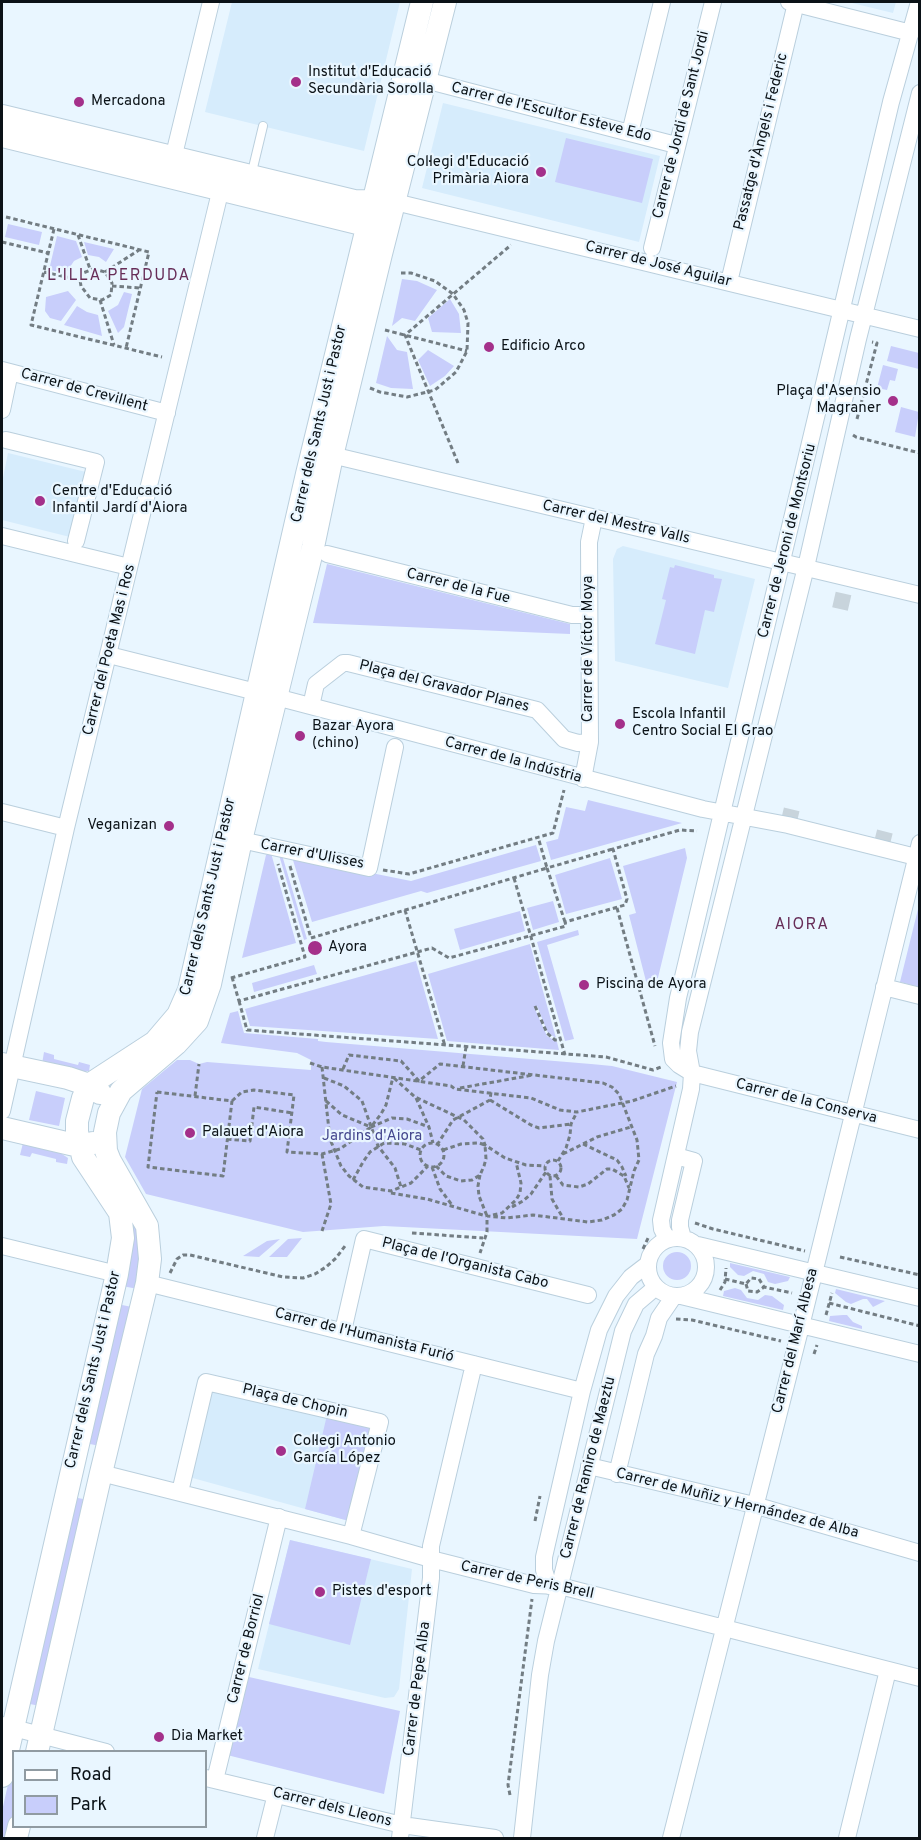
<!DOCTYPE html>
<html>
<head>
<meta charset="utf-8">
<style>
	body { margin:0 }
	#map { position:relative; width:921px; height:1840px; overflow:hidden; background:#e9f6ff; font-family:Overpass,sans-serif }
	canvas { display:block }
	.frame { position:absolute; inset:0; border:3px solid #0b1217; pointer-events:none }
	.legend { position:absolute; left:12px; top:1750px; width:195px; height:78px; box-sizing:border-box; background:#e9f6ff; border:2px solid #909ba2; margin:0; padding:8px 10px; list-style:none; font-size:18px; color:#0b1217 }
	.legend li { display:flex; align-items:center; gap:12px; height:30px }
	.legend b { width:30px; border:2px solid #909ba2 }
</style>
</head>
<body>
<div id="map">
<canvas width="921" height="1840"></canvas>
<div class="frame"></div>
<ul class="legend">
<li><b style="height:8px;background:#fff"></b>Road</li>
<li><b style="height:16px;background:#c8cefb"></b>Park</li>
</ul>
</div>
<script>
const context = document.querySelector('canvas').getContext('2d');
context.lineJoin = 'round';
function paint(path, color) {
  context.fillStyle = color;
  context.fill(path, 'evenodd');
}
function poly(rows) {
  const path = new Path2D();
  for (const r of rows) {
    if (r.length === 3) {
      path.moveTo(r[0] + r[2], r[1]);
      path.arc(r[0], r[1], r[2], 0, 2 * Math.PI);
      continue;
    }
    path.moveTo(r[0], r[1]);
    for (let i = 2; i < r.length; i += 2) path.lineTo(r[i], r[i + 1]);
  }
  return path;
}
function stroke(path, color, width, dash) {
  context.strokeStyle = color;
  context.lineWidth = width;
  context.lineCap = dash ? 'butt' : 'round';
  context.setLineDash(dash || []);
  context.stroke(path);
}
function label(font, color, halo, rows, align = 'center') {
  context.font = font + ' Overpass,sans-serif';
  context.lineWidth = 4.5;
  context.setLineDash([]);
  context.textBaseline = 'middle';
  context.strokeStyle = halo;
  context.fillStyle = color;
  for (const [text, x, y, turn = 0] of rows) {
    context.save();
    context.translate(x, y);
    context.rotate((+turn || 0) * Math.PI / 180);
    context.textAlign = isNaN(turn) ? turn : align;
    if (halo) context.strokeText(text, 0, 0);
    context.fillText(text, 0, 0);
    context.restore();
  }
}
const built = poly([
	[232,2,400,2,364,151,205,112],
	[848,2,896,2,893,13],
	[443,103,660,156,639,242,422,188],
	[8,453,86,472,70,537,2,520,2,483],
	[623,546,755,579,728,688,615,661,613,559,617,549],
	[210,1388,374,1425,349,1521,189,1477],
	[290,1540,412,1569,399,1689,394,1697,385,1698,258,1669]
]);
const green = poly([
	[566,138,653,159,642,203,555,182],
	[8,224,42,232,39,245,5,237],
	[57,236,76,241,82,257,74,261,66,273,49,270],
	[84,242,114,249,106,262,99,257,88,255],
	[402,279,417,281,437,290,415,321,402,318,392,326],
	[68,291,76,300,61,321,50,318,45,311,46,297],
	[124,292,132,294,124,327,118,333,108,311,118,305],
	[450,299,459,314,461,333,432,332,428,318],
	[77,306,87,312,98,315,102,336,64,325],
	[387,336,397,350,407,352,413,389,391,388,376,383],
	[891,346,919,353,919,369,887,361],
	[428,350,454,366,445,376,430,386,418,360],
	[883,365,898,369,895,381,890,380,887,390,877,388],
	[901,407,919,412,915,437,895,432],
	[327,564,570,624,570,634,313,623],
	[675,565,714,575,714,578,722,579,714,612,705,610,695,654,655,644,666,600,662,599,670,567,674,568],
	[588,800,682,823,551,860,546,842,558,839,566,807,585,811],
	[536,845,541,861,427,893,421,891,312,922,292,857,411,881],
	[685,848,687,858,655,990,648,989,629,915,636,913,623,866],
	[271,853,296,943,242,958,266,855],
	[279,855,282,855,307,939,304,940],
	[610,858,622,899,566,914,555,875],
	[553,901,559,922,533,930,527,908],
	[919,905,919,987,900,982],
	[520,911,525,931,460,950,454,929],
	[578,930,579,935,547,945,574,1039,565,1041,537,942],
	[530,944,556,1038,548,1033,537,1006,534,1007,547,1036,557,1042,559,1050,447,1041,428,974],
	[416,961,438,1039,250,1026,245,1009],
	[314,965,317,974,254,992,252,983],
	[238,1011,244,1033,318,1039,318,1041,326,1042,591,1064,612,1066,677,1082,637,1239,384,1226,303,1232,146,1194,125,1157,142,1089,177,1060,190,1060,199,1064,207,1062,311,1070,311,1060,297,1053,221,1043,230,1013],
	[44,1052,54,1055,54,1059,78,1065,79,1062,90,1065,89,1071,77,1072,42,1064],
	[36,1091,65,1098,59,1126,29,1120],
	[23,1143,59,1152,68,1158,67,1164,56,1162,56,1159,32,1153,30,1157,20,1155],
	[94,1155,97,1155,140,1231,138,1289,122,1286,131,1240],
	[302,1238,287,1257,269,1257,288,1239],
	[280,1239,259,1257,243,1256,267,1241],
	[677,1266,14],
	[730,1263,790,1277,788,1281,775,1284,768,1282,764,1274,753,1271,744,1276,738,1275,730,1267],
	[735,1288,741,1290,747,1298,758,1300,765,1295,772,1296,784,1305,783,1310,723,1296,724,1291],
	[836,1289,885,1301,873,1307,867,1299,863,1299,851,1304,846,1302,835,1293],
	[117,1304,132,1307,100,1446,85,1443],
	[843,1315,847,1315,853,1322,862,1326,862,1329,829,1321,830,1316],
	[327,1415,374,1425,349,1521,305,1509],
	[73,1497,88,1500,40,1706,25,1703],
	[290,1540,371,1559,350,1645,269,1624],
	[249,1677,400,1711,384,1794,227,1755],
	[13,1762,14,1826,11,1838,2,1838,2,1811]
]);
const streetTunnel = poly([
	[840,609,847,578],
	[788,825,793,804],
	[881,847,886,827]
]);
const path = poly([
	[6,217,149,252,126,348],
	[54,229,31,325,162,357],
	[78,235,90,269],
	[2,242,48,253],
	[93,269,105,272,112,283,111,295,102,300,90,298,81,286,80,280,83,273,93,269],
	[44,272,80,280],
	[105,272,139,250],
	[112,286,140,288],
	[100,300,114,345],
	[385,330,467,351],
	[370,388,380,392,407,397,435,390,456,372,467,351,468,323,464,310,453,294,435,281,411,273,399,273],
	[857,419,877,343,872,342],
	[853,435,856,437,920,453],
	[458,463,405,335,511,245],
	[290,866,311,938,547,868,538,837],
	[383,870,409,874,553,833,564,790],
	[514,878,565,1055],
	[617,908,655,1046],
	[405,910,445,1046],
	[565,922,547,868,613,849],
	[232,977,239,1001,432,948,449,958,566,926,565,922,625,905,627,899,613,849,680,830,697,831],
	[231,978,305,957,278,864],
	[239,1001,247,1030,606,1057,653,1070,661,1067],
	[535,1006,547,1033,555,1040,561,1040],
	[310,1063,322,1067,451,1086,455,1089,531,1098,560,1110,577,1112,632,1101,676,1086],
	[463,1066,466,1047],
	[322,1067,330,1139,341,1166,349,1176,363,1187,391,1191,411,1183,428,1166],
	[343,1069,349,1055,401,1061,419,1081,440,1064,603,1083,612,1087,619,1094,637,1140,639,1160,634,1171,627,1200,622,1209,614,1215,602,1220,588,1222,533,1215,507,1218,487,1216,487,1232,480,1253],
	[324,1078,344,1086,362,1101,378,1146,395,1168,401,1187],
	[394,1078,415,1097,464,1120,483,1139,485,1145,505,1158,526,1165,545,1166],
	[460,1088,533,1075],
	[157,1092,232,1101,223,1176,148,1167,157,1092],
	[195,1096,199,1064],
	[416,1098,429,1127,433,1143],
	[490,1100,531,1125,539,1128,571,1124],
	[232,1101,242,1092,254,1090,294,1095,287,1152,322,1154,340,1149,371,1127,381,1114,386,1105,393,1077],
	[326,1101,342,1115,371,1127,392,1118,407,1119,429,1127],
	[227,1139,250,1141,254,1107,292,1113],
	[432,1155,12],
	[583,1144,617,1160,622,1167,626,1176],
	[437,1145,453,1120,490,1100,491,1092],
	[322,1154,331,1204,322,1231],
	[563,1154,597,1137,631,1127],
	[553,1168,8],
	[558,1161,566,1148,570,1135,571,1124,577,1112],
	[436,1166,446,1176,461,1181,472,1180,480,1175,484,1166,486,1159,485,1145,479,1143,461,1144,443,1150],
	[432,1167,440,1189,452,1205],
	[480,1175,478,1186,479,1196,487,1216],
	[550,1176,552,1199,563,1218],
	[556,1176,563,1185,579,1187,588,1184,607,1169,612,1169,624,1176,629,1188],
	[353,1180,363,1162,370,1152,384,1143,405,1144,421,1150],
	[391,1193,427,1199,486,1216],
	[512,1207,523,1201,531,1194,546,1172],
	[493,1215,502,1213,516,1200,520,1193,521,1183,516,1162],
	[695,1223,713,1229,805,1251],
	[412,1233,483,1238],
	[643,1249,649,1236],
	[840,1257,920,1275],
	[170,1273,177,1259,183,1255,190,1255,283,1277,303,1278,315,1274,326,1267,336,1258,345,1246],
	[725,1279,746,1284,751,1278,759,1279,764,1287,792,1293],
	[746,1284,748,1291,757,1292,764,1287],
	[720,1290,725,1282,726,1268],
	[829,1303,920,1326],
	[826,1315,832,1293],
	[676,1319,692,1320,781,1341],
	[814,1354,817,1345],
	[535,1521,540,1496],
	[510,1795,508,1785,532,1599]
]);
const lane = poly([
	[251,176,263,126]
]);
const street = poly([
	[789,2,911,33],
	[919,2,891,102,678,998,671,1043,673,1059,679,1065,692,1073,920,1130],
	[425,80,676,145],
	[630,133,662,2],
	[171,167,211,2],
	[395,202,920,329],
	[652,248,713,2],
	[729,282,796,3],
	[2,370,167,413],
	[2,410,10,372],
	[6,440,96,462,76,541],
	[323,453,920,595],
	[2,536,129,567],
	[327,554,572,615,589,615],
	[109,655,276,697,703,809,788,825,920,858],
	[311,706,316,684,343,663,348,663,537,710,564,739,578,743,590,742],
	[583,779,590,742,589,542,594,518],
	[2,812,66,828],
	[241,840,369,868,395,747],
	[884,987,920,996],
	[2,1111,66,828,223,180],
	[676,1156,694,1161,680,1220,680,1227,683,1238],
	[677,1267,29],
	[667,1239,662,1229,661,1220,691,1089,692,1073,688,1051,690,1032,806,567,858,339,920,93],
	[698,1245,920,1298],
	[2,1246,117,1274],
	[147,1283,582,1391],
	[681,1296,920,1354],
	[343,1331,364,1239,588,1295],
	[589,1466,754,1505,920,1553],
	[101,1473,351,1536,431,1559,534,1585,560,1586,920,1678],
	[617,1474,646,1354,654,1336,659,1318,674,1296],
	[180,1492,206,1382,380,1422,351,1536],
	[549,1586,544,1570,544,1557,582,1391,599,1330,616,1296,631,1277,648,1264],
	[2,1725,106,1752],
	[206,1778,402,1825,495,1838],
	[215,1780,279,1517],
	[265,1838,276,1794],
	[400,1838,431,1578,431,1546,474,1364],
	[522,1838,540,1675,546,1641,623,1331,636,1304,656,1287],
	[671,1838,801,1326,920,843],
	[847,1838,888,1670]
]);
const secondary = poly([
	[2,116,354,201,388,202],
	[2,136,382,229],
	[2,1064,68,1078,89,1085,100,1093],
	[2,1128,79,1146,93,1143],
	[37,1752,101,1473,147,1283,150,1259,147,1226,110,1161,106,1151,105,1132,109,1113,121,1091,176,1044,197,1021,210,984,241,840,313,547,332,456,381,254,445,2],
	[2,1776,117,1274,123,1238,120,1213,83,1157,77,1132,77,1121,83,1098,89,1085,155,1042,178,1015,189,990,307,474,422,2],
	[16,1838,19,1826]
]);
const markers = [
	[296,82,6,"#a4308a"],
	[79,102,6,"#a4308a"],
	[541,172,6,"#a4308a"],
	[489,347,6,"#a4308a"],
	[893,401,6,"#a4308a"],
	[40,501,6,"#a4308a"],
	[620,724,6,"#a4308a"],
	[300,736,6,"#a4308a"],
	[169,826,6,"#a4308a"],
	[315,948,8,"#a4308a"],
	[584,985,6,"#a4308a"],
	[190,1133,6,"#a4308a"],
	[281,1451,6,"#a4308a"],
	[320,1592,6,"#a4308a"],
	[159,1737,6,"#a4308a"]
];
const poiNames = [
	["Institut d'Educació",308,73],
	["Secundària Sorolla",308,90],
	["Mercadona",91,102],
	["Col·legi d'Educació",529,163,"right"],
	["Primària Aiora",529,180,"right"],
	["Edificio Arco",501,347],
	["Plaça d'Asensio",881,392,"right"],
	["Magraner",881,409,"right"],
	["Centre d'Educació",52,492],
	["Infantil Jardí d'Aiora",52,509],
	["Escola Infantil",632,715],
	["Centro Social El Grao",632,732],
	["Bazar Ayora",312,727],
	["(chino)",312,744],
	["Veganizan",157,826,"right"],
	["Ayora",328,948],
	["Piscina de Ayora",596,985],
	["Palauet d'Aiora",202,1133],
	["Col·legi Antonio",293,1442],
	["García López",293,1459],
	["Pistes d'esport",332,1592],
	["Dia Market",171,1737]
];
const streetNames = [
	["Carrer de l'Escultor Esteve Edo",551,113,14],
	["Carrer de Jordi de Sant Jordi",682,125,-76],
	["Passatge d'Àngels i Federic",762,142,-76],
	["Carrer de José Aguilar",658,265,14],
	["Carrer de Crevillent",84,391,15],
	["Carrer dels Sants Just i Pastor",320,424,-77],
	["Carrer del Mestre Valls",616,523,13],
	["Carrer de Jeroni de Montsoriu",788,541,-76],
	["Carrer de la Fue",458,587,14],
	["Carrer de Víctor Moya",589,649,-90],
	["Carrer del Poeta Mas i Ros",110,650,-76],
	["Plaça del Gravador Planes",444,687,14],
	["Carrer de la Indústria",513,761,15],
	["Carrer d'Ulisses",312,855,11],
	["Carrer dels Sants Just i Pastor",209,897,-77],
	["Carrer de la Conserva",806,1102,14],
	["Plaça de l'Organista Cabo",465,1264,14],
	["Carrer de l'Humanista Furió",364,1336,14],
	["Carrer del Marí Albesa",796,1341,-76],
	["Carrer dels Sants Just i Pastor",94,1370,-77],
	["Plaça de Chopin",295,1402,13],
	["Carrer de Ramiro de Maeztu",589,1468,-76],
	["Carrer de Muñiz y Hernández de Alba",737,1504,14],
	["Carrer de Peris Brell",527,1581,12],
	["Carrer de Borriol",247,1649,-76],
	["Carrer de Pepe Alba",418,1689,-83],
	["Carrer dels Lleons",332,1808,14]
];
const parkNames = [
	["Jardins d'Aiora",372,1137]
];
const neighbourhoodNames = [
	["L'ILLA PERDUDA",119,277],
	["AIORA",802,926]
];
paint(built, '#d6ecfc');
paint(green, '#c8cefb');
stroke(streetTunnel, '#c8d4dc', 16, [16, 8]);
stroke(lane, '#bacfdd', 10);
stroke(street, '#bacfdd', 18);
stroke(secondary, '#bacfdd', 24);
stroke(path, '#737d83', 3, [4.5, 3]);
stroke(lane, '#fff', 8);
stroke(street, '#fff', 16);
stroke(secondary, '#fff', 22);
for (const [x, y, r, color] of markers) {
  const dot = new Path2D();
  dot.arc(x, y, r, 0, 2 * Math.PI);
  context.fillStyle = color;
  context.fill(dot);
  stroke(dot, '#e9f6ff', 2);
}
label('15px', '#0b1217', '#e9f6ff', poiNames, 'left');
label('15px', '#0b1217', '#e9f6ff', streetNames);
label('15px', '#44478e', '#e9f6ff', parkNames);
context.letterSpacing = '1.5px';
label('16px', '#672d58', '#e9f6ff', neighbourhoodNames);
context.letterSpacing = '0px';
</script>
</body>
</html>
